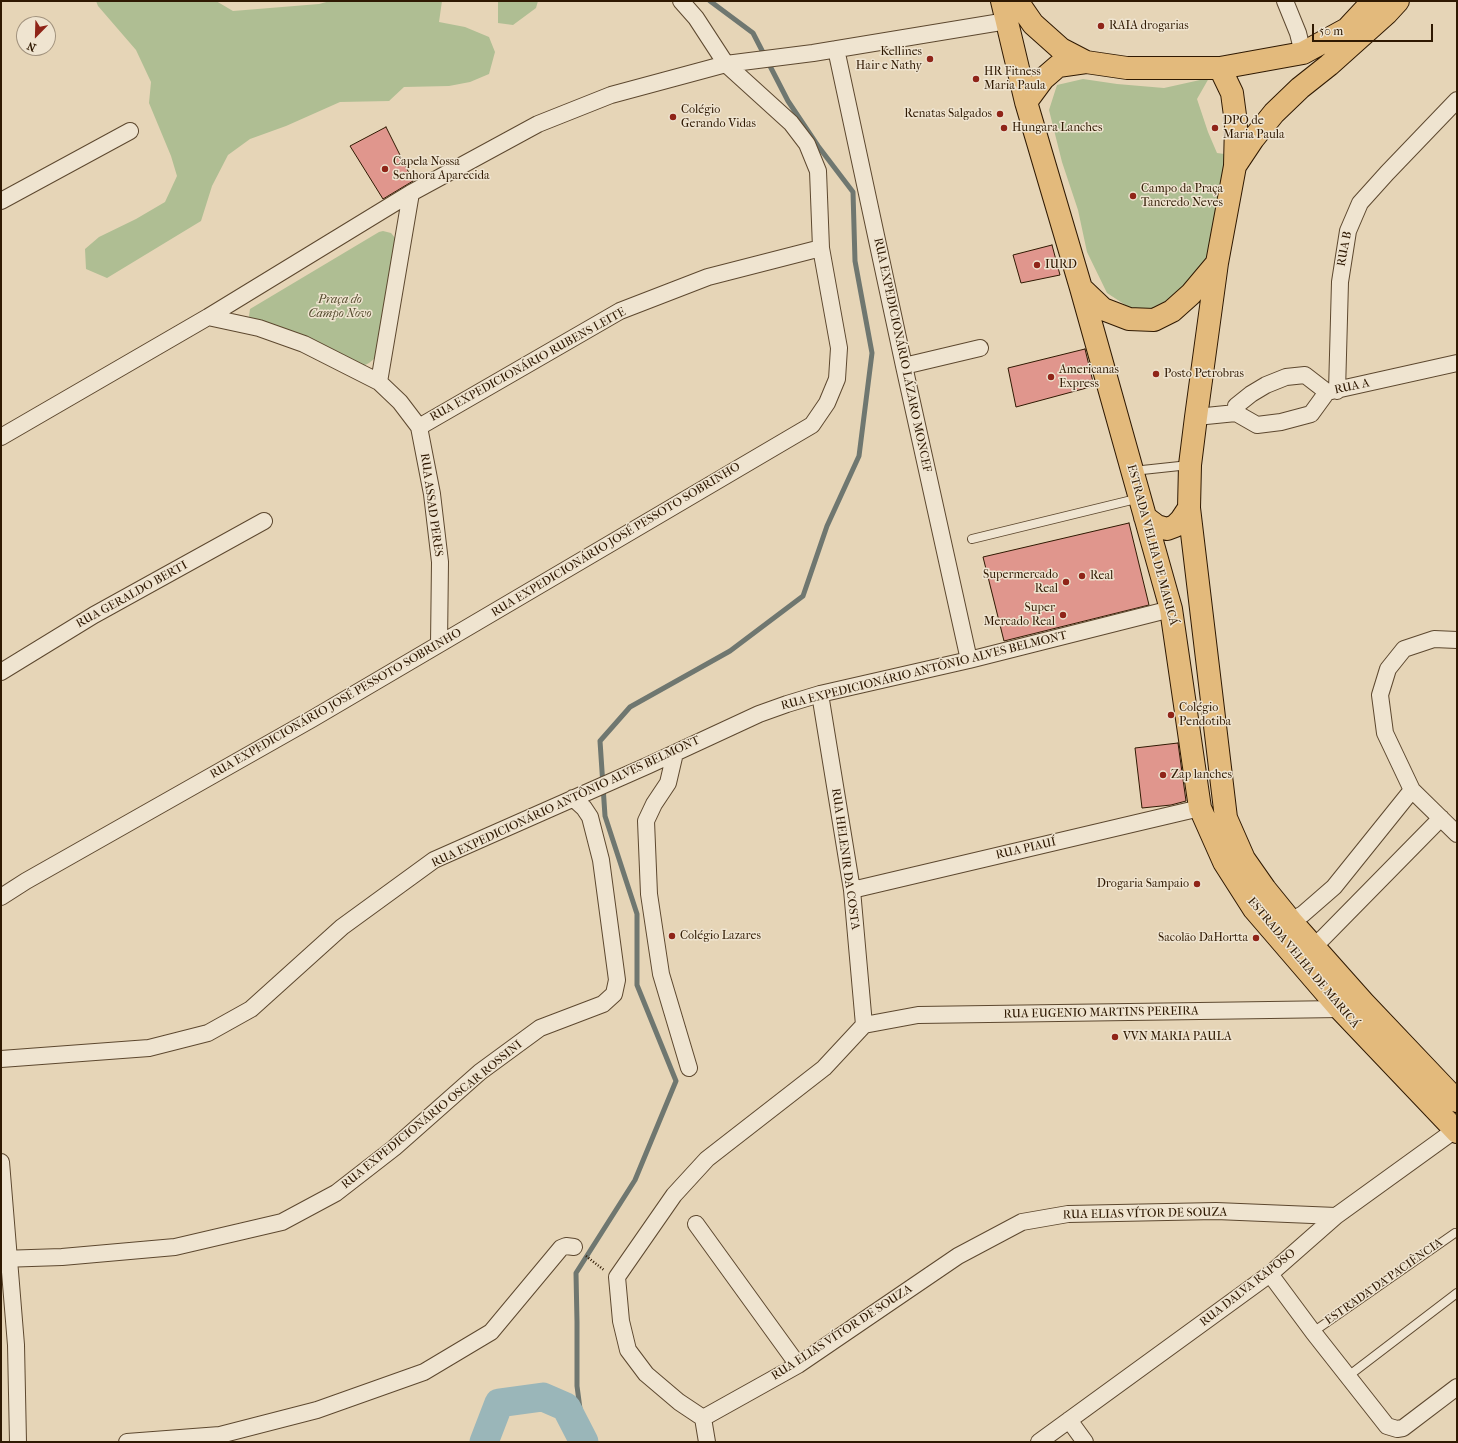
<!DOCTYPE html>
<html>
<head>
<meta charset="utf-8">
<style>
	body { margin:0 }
	#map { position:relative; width:1458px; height:1443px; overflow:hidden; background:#e6d5b7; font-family:"IM FELL French Canon",serif }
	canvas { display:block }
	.frame { position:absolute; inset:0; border:2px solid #2f1902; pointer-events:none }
	.north { position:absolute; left:16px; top:16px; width:40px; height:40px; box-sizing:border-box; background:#efe4d0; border:1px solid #a2937e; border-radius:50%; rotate:203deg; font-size:11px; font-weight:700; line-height:16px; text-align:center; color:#2f1902 }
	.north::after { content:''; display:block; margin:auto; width:14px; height:18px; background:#8f2418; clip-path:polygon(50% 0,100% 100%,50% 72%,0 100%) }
	.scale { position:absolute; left:1312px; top:24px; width:121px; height:18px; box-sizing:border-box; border:2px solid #2f1902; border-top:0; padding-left:5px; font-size:12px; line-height:14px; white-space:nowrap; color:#2f1902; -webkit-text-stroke:3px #efe4d0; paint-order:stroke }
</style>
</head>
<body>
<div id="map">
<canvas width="1458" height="1443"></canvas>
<div class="frame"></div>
<div class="north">N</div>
<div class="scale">50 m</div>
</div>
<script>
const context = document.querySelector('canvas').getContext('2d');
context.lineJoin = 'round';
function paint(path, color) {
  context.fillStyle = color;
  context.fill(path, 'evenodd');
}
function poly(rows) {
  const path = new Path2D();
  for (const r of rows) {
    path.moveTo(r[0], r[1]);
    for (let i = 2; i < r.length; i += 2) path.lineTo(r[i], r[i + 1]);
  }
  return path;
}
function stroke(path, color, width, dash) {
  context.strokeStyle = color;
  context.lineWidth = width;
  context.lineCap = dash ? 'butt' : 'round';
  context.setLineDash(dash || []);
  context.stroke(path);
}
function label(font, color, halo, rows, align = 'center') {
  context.font = font + ' "IM FELL French Canon",serif';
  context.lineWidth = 3;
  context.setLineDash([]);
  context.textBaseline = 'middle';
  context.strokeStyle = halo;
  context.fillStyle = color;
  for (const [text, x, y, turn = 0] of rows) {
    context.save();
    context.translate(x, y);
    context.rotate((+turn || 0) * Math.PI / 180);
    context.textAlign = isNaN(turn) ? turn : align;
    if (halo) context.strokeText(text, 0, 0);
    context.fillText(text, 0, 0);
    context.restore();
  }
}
const green = poly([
	[96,1,216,1,233,11,319,4,330,1,442,1,439,22,465,27,489,37,495,52,489,74,470,82,449,86,404,87,389,101,340,102,286,126,250,139,228,155,212,186,201,221,107,278,86,269,85,249,99,237,136,219,165,202,177,176,171,156,149,103,151,82,136,50,98,6],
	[498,1,538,1,536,8,513,25,498,23],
	[1209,78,1197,99,1208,132,1217,153,1232,155,1214,250,1194,283,1161,309,1133,310,1107,293,1087,252,1078,210,1062,162,1049,110,1057,85,1083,79,1117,84,1164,88],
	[383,231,391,233,396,239,376,353,374,359,369,363,363,366,250,319,249,316,250,309,379,232]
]);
const stream = poly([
	[584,1439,577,1386,577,1322,576,1273,635,1180,676,1081,637,985,637,914,605,816,600,741,630,707,730,651,803,596,827,526,859,456,872,353,855,261,853,192,818,146,788,101,753,33,710,1]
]);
const river = poly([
	[484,1442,499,1403,543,1397,566,1407,584,1442]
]);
const building = poly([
	[386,127,413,181,383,199,350,146,386,127],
	[1052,245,1060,275,1021,283,1013,255,1052,245],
	[1085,349,1094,386,1016,407,1008,368,1085,349],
	[1129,523,1149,605,1004,641,983,557,1129,523],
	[1178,743,1186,801,1171,805,1142,808,1135,748,1178,743]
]);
const path = poly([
	[586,1256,604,1270]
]);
const service = poly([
	[1133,471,1189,465],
	[972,539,1140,498],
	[1313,1332,1455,1233],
	[1347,1377,1457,1293]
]);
const minor = poly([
	[1285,1,1298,33,1303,53],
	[836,49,904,366,969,660],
	[411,193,379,382,400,402,419,427,432,494,440,562,439,644],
	[1,201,130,131],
	[208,317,259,328,304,344,379,382],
	[904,366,980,348],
	[1337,391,1340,282,1348,231,1360,203,1387,173,1457,100],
	[1236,413,1257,425,1281,422,1311,414,1327,392,1457,363],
	[1236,413,1236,406,1251,394,1266,385,1286,377,1305,375,1327,392],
	[1196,417,1236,413],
	[419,427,620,311,708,277,821,248],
	[1,437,208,317,411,193,538,124,611,95,726,64,813,53,1007,21],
	[1457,640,1434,639,1404,649,1388,669,1380,695,1385,733,1412,790,1457,834],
	[1,672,94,615,264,521],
	[820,694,852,890,864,1025],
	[675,753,668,783,654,804,646,821,649,894,661,974,689,1068],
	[852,890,1200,808],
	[1,897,26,881,312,719,812,425,827,403,837,379,839,348,821,248,818,171,807,144,791,123,726,64,696,18,681,1],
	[1291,921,1303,914,1334,887,1412,790],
	[1313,946,1323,938,1441,818],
	[864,1025,824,1068,707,1159,674,1195,617,1277,621,1321,628,1350,646,1374,679,1402,703,1418,798,1365,958,1256,1022,1222,1068,1214,1216,1211,1336,1216],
	[864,1025,918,1015,1340,1009],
	[1,1059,149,1048,208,1033,251,1009,342,927,434,860,649,765,759,714,787,704,820,694,969,660,1171,609],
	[1,1162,16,1345,18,1442],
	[696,1224,798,1365],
	[1,1259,62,1257,175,1247,282,1222,336,1193,394,1148,480,1072,540,1028,603,1004,614,994,617,980,601,860,590,817,584,808,573,798],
	[1270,1274,1313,1332,1387,1426,1397,1429,1403,1428,1457,1387],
	[703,1418,707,1442],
	[1069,1420,1085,1442],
	[127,1442,220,1435,317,1410,424,1372,491,1332,561,1248,566,1246,574,1247],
	[1039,1442,1270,1274,1336,1216,1455,1130]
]);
const primary = poly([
	[1002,1,1026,102,1081,288,1171,609,1200,808,1224,862,1254,909,1340,1009,1457,1132],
	[1017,1,1033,24,1061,49,1086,62],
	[1220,68,1232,93,1236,123,1235,166,1217,263,1196,417,1190,465,1189,508,1226,818,1244,859,1265,889,1291,921,1363,1002,1457,1101],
	[1026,102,1043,79,1058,66,1086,62,1127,68,1220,68,1303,53,1347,29,1373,1],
	[1235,166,1253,139,1274,113,1300,88,1329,65,1387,13,1398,1],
	[1082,289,1103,309,1129,319,1154,320,1172,311,1191,294,1217,263],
	[1145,517,1157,526,1167,529,1175,526,1181,520,1189,508]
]);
const markers = [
	[1101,26,4,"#8f2418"],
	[930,59,4,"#8f2418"],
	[976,79,4,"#8f2418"],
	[1000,114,4,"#8f2418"],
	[673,117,4,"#8f2418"],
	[1004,128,4,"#8f2418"],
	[1215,128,4,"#8f2418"],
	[385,169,4,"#8f2418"],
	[1133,196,4,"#8f2418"],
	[1037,265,4,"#8f2418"],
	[1156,374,4,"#8f2418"],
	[1051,377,4,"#8f2418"],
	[1082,576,4,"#8f2418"],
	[1066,582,4,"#8f2418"],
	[1063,615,4,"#8f2418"],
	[1171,715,4,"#8f2418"],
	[1163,775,4,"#8f2418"],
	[1197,884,4,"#8f2418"],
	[672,936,4,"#8f2418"],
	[1256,938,4,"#8f2418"],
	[1115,1037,4,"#8f2418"]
];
const poiNames = [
	["RAIA drogarias",1109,26],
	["Kellines",922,52,"right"],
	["Hair e Nathy",922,66,"right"],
	["HR Fitness",984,72],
	["Maria Paula",984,86],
	["Colégio",681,110],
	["Gerando Vidas",681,124],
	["Renatas Salgados",992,114,"right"],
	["DPO de",1223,121],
	["Maria Paula",1223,135],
	["Hungara Lanches",1012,128],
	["Capela Nossa",393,162],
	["Senhora Aparecida",393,176],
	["Campo da Praça",1141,189],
	["Tancredo Neves",1141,203],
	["IURD",1045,265],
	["Americanas",1059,370],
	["Express",1059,384],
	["Posto Petrobras",1164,374],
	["Supermercado",1058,575,"right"],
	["Real",1058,589,"right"],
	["Real",1090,576],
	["Super",1055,608,"right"],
	["Mercado Real",1055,622,"right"],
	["Colégio",1179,708],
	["Pendotiba",1179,722],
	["Zap lanches",1171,775],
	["Drogaria Sampaio",1189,884,"right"],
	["Colégio Lazares",680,936],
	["Sacolão DaHortta",1248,938,"right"],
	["VVN MARIA PAULA",1123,1037]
];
const streetNames = [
	["RUA B",1345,249,-79],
	["RUA EXPEDICIONÁRIO LÁZARO MONCEF",902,355,78],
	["RUA EXPEDICIONÁRIO RUBENS LEITE",528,365,-29],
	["RUA A",1352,387,-12],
	["RUA ASSAD PERES",431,505,82],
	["RUA EXPEDICIONÁRIO JOSÉ PESSOTO SOBRINHO",616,540,-31],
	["ESTRADA VELHA DE MARICÁ",1152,545,75],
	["RUA GERALDO BERTI",132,595,-29],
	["RUA EXPEDICIONÁRIO ANTÔNIO ALVES BELMONT",924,671,-14],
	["RUA EXPEDICIONÁRIO JOSÉ PESSOTO SOBRINHO",336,704,-30],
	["RUA EXPEDICIONÁRIO ANTÔNIO ALVES BELMONT",566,802,-25],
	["RUA PIAUÍ",1026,849,-13],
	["RUA HELENIR DA COSTA",845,859,82],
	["ESTRADA VELHA DE MARICÁ",1303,963,50],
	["RUA EUGENIO MARTINS PEREIRA",1101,1013,-1],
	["RUA EXPEDICIONÁRIO OSCAR ROSSINI",432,1115,-39],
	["RUA ELIAS VÍTOR DE SOUZA",1145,1214,-1],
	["ESTRADA DA PACIÊNCIA",1384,1282,-35],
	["RUA DALVA RAPOSO",1248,1288,-38],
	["RUA ELIAS VÍTOR DE SOUZA",842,1333,-33]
];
const parkNames = [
	["Praça do",340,300],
	["Campo Novo",340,314]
];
paint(green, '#afbe93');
stroke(stream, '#6f7770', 5);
stroke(river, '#9ab6b9', 29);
paint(building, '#e0968d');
stroke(building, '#2f1902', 1);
stroke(service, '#5d482f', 10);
stroke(minor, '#5d482f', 18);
stroke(primary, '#2f1902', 24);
stroke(path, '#2f1902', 2.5, [1, 2]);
stroke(service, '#efe4d0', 8);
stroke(minor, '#efe4d0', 16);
stroke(primary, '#e3ba7c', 22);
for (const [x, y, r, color] of markers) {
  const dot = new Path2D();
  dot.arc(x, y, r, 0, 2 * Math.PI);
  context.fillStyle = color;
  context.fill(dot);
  stroke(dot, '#efe4d0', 1.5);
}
label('12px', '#2f1902', '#efe4d0', poiNames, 'left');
label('12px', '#2f1902', '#efe4d0', streetNames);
label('italic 12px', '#554b2e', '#efe4d0', parkNames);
</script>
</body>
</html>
